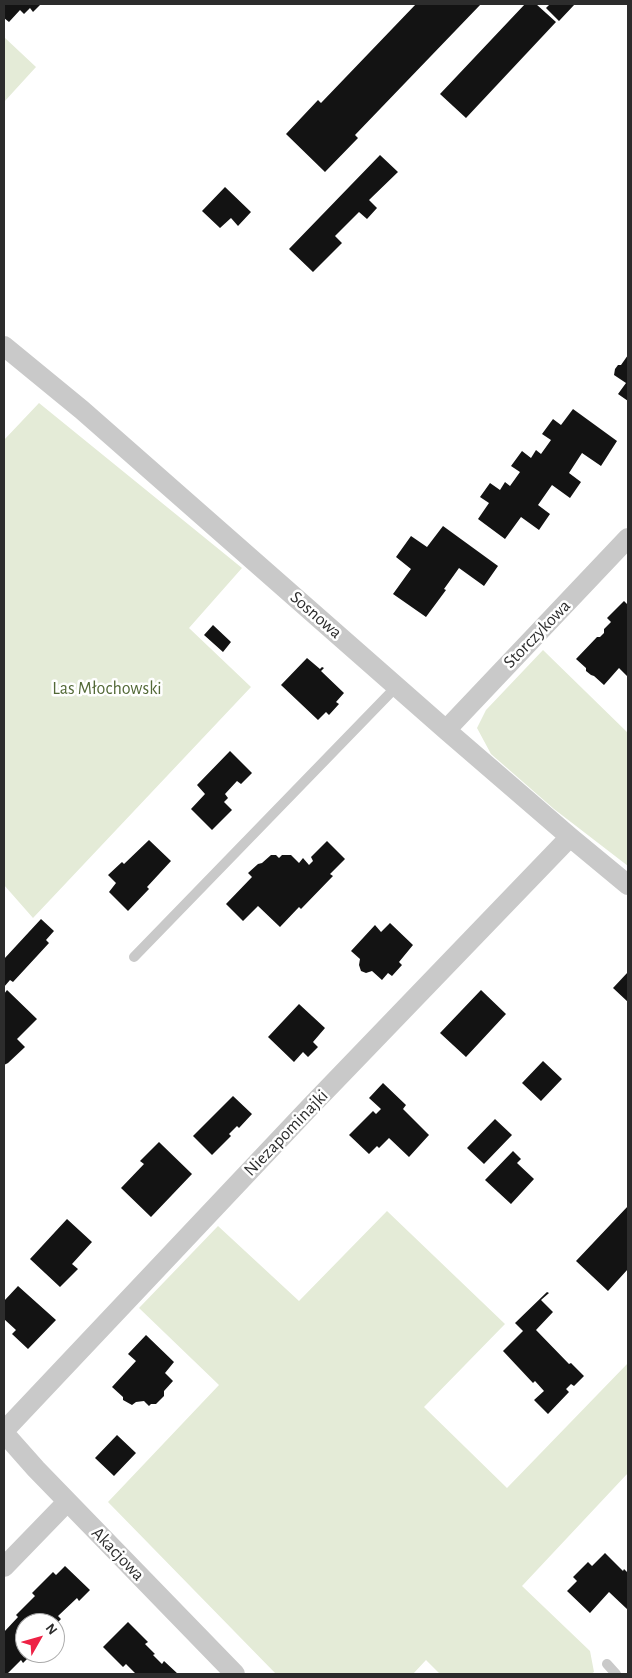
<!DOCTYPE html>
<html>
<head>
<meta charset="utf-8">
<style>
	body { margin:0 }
	#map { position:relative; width:632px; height:1678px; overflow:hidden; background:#fff; font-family:"Alegreya Sans",sans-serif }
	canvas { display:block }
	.frame { position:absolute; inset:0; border:5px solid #2c2c2c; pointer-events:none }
	.north { position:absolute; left:15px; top:1613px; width:50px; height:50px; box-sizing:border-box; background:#fff; border:1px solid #ababab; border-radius:50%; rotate:52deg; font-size:14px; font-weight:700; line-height:20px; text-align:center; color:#2c2c2c }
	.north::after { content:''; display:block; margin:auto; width:18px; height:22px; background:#ee2245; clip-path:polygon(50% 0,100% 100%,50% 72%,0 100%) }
</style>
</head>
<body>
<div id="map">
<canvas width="632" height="1678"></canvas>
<div class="frame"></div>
<div class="north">N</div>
</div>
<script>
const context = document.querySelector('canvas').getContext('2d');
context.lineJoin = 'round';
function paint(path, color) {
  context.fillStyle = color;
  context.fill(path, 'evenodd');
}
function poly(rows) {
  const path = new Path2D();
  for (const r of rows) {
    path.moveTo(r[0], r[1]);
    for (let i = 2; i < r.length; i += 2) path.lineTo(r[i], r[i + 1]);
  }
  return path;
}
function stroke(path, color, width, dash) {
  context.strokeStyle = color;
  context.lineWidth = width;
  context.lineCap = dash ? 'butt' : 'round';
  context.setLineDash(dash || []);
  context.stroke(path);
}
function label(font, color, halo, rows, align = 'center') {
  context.font = font + ' "Alegreya Sans",sans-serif';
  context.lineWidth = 5;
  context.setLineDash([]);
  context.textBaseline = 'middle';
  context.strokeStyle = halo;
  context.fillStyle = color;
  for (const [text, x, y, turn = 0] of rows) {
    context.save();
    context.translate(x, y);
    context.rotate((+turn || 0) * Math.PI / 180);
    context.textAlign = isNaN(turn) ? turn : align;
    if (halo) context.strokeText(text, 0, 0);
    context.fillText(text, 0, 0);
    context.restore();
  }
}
const green = poly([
	[4,37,36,67,4,102],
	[39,403,242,568,189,628,251,687,33,918,4,885,4,440],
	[543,650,628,733,628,866,554,809,491,754,477,728,486,710],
	[387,1211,505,1324,424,1407,507,1488,628,1363,628,1473,522,1586,590,1651,594,1672,591,1674,440,1674,426,1660,413,1674,276,1674,108,1502,219,1385,139,1308,218,1226,299,1301]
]);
const building = poly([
	[4,4,41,4,33,12,30,8,24,14,20,10,9,22,4,18],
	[416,4,481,4,355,135,358,138,325,172,286,134,318,100,321,103],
	[525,4,536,4,556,22,466,118,440,94],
	[550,4,575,4,559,21,546,8],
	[380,155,398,172,369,200,377,208,367,219,359,212,335,236,342,243,313,272,289,249],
	[225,187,251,212,238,226,231,218,220,228,202,211],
	[628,355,628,401,618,394,626,383,614,375,615,369,618,365,621,365],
	[573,409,617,441,601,466,582,453,569,473,581,482,570,498,552,485,538,505,550,514,539,530,521,517,505,539,478,519,489,503,480,497,490,483,500,490,505,482,510,486,520,472,511,466,522,451,531,458,536,450,541,454,551,440,542,434,553,419,561,425],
	[443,526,498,566,484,586,459,568,444,589,446,590,426,617,393,594,411,569,396,557,411,536,427,547],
	[624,601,628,605,628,677,619,668,604,685,594,676,591,675,586,671,586,668,576,659,597,637,600,637,604,633,604,629,611,622,607,618],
	[213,625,231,642,223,652,204,635],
	[307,658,320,669,322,667,324,668,321,671,344,693,336,702,339,704,329,715,326,712,318,720,281,685],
	[230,751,252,773,241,784,237,781,225,794,228,798,224,802,232,810,212,830,191,809,205,794,197,785],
	[149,840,171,861,147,887,149,889,128,911,109,892,116,883,108,875,122,862,124,864],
	[327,841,345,859,330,874,333,876,301,909,299,907,280,927,258,906,243,921,226,904,252,877,248,873,258,864,262,863,271,855,276,855,279,858,282,855,291,855,299,863,303,858,309,865,313,861,311,857],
	[41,919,54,931,46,940,49,943,13,982,10,980,4,987,4,959],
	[390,923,413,945,399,962,402,965,392,976,388,973,382,980,372,971,366,973,361,971,359,965,360,959,351,951,375,925,381,932],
	[628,972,628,1002,613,988],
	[7,990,37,1019,17,1039,25,1047,8,1063,4,1065,4,994],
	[481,990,506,1014,466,1057,440,1033],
	[299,1004,325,1028,313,1042,318,1047,308,1057,303,1052,294,1062,268,1037],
	[543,1061,562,1079,541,1101,522,1083],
	[383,1083,406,1105,403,1109,429,1135,409,1157,389,1138,379,1148,377,1146,369,1154,349,1135,373,1111,376,1114,381,1109,369,1098],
	[233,1096,252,1114,239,1128,237,1126,229,1134,231,1136,212,1155,193,1136],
	[495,1119,512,1135,484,1164,467,1148],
	[159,1142,192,1174,151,1217,121,1188,144,1164,140,1161],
	[513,1151,521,1159,517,1163,534,1179,511,1204,485,1180],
	[628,1206,628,1269,608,1291,576,1261],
	[67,1219,92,1242,72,1264,78,1269,60,1287,30,1259],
	[18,1286,56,1320,28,1349,12,1334,16,1330,4,1319,4,1301],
	[547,1292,549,1293,541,1300,553,1312,536,1330,569,1364,571,1363,584,1376,574,1386,571,1384,566,1389,569,1392,548,1414,534,1400,544,1391,535,1381,533,1383,503,1351,523,1331,515,1323],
	[146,1335,174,1362,165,1373,173,1381,164,1391,164,1396,156,1404,151,1404,149,1406,144,1401,136,1402,132,1405,123,1400,123,1397,112,1387,136,1361,128,1354],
	[117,1435,136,1453,114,1476,95,1458],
	[605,1553,623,1571,624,1569,628,1573,628,1610,609,1592,590,1613,567,1591,577,1581,573,1577,588,1562,592,1566],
	[65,1566,90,1590,79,1601,77,1598,58,1616,61,1619,55,1625,55,1623,25,1623,25,1653,33,1653,23,1663,21,1660,7,1674,4,1674,4,1632,18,1617,16,1615,35,1596,32,1593,53,1572,56,1575],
	[128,1622,148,1642,145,1644,155,1654,153,1655,162,1664,164,1661,178,1674,136,1674,126,1664,123,1667,103,1647]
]);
const service = poly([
	[134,957,397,686],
	[607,1664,616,1674]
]);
const minor = poly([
	[4,346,82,410,446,730,570,837,628,885],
	[446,730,628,538],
	[4,1431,309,1108,570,837],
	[4,1433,36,1469,235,1674],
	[4,1567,67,1502]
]);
const streetNames = [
	["Sosnowa",316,615,41],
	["Storczykowa",537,634,-46],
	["Niezapominajki",286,1133,-46],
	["Akacjowa",118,1554,46]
];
const parkNames = [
	["Las Młochowski",107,689]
];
paint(green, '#e4ebd7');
paint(building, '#131313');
stroke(service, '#c9c9c9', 10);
stroke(minor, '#c9c9c9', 20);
label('18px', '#2c2c2c', '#fff', streetNames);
label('18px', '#536937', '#fff', parkNames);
</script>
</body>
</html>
